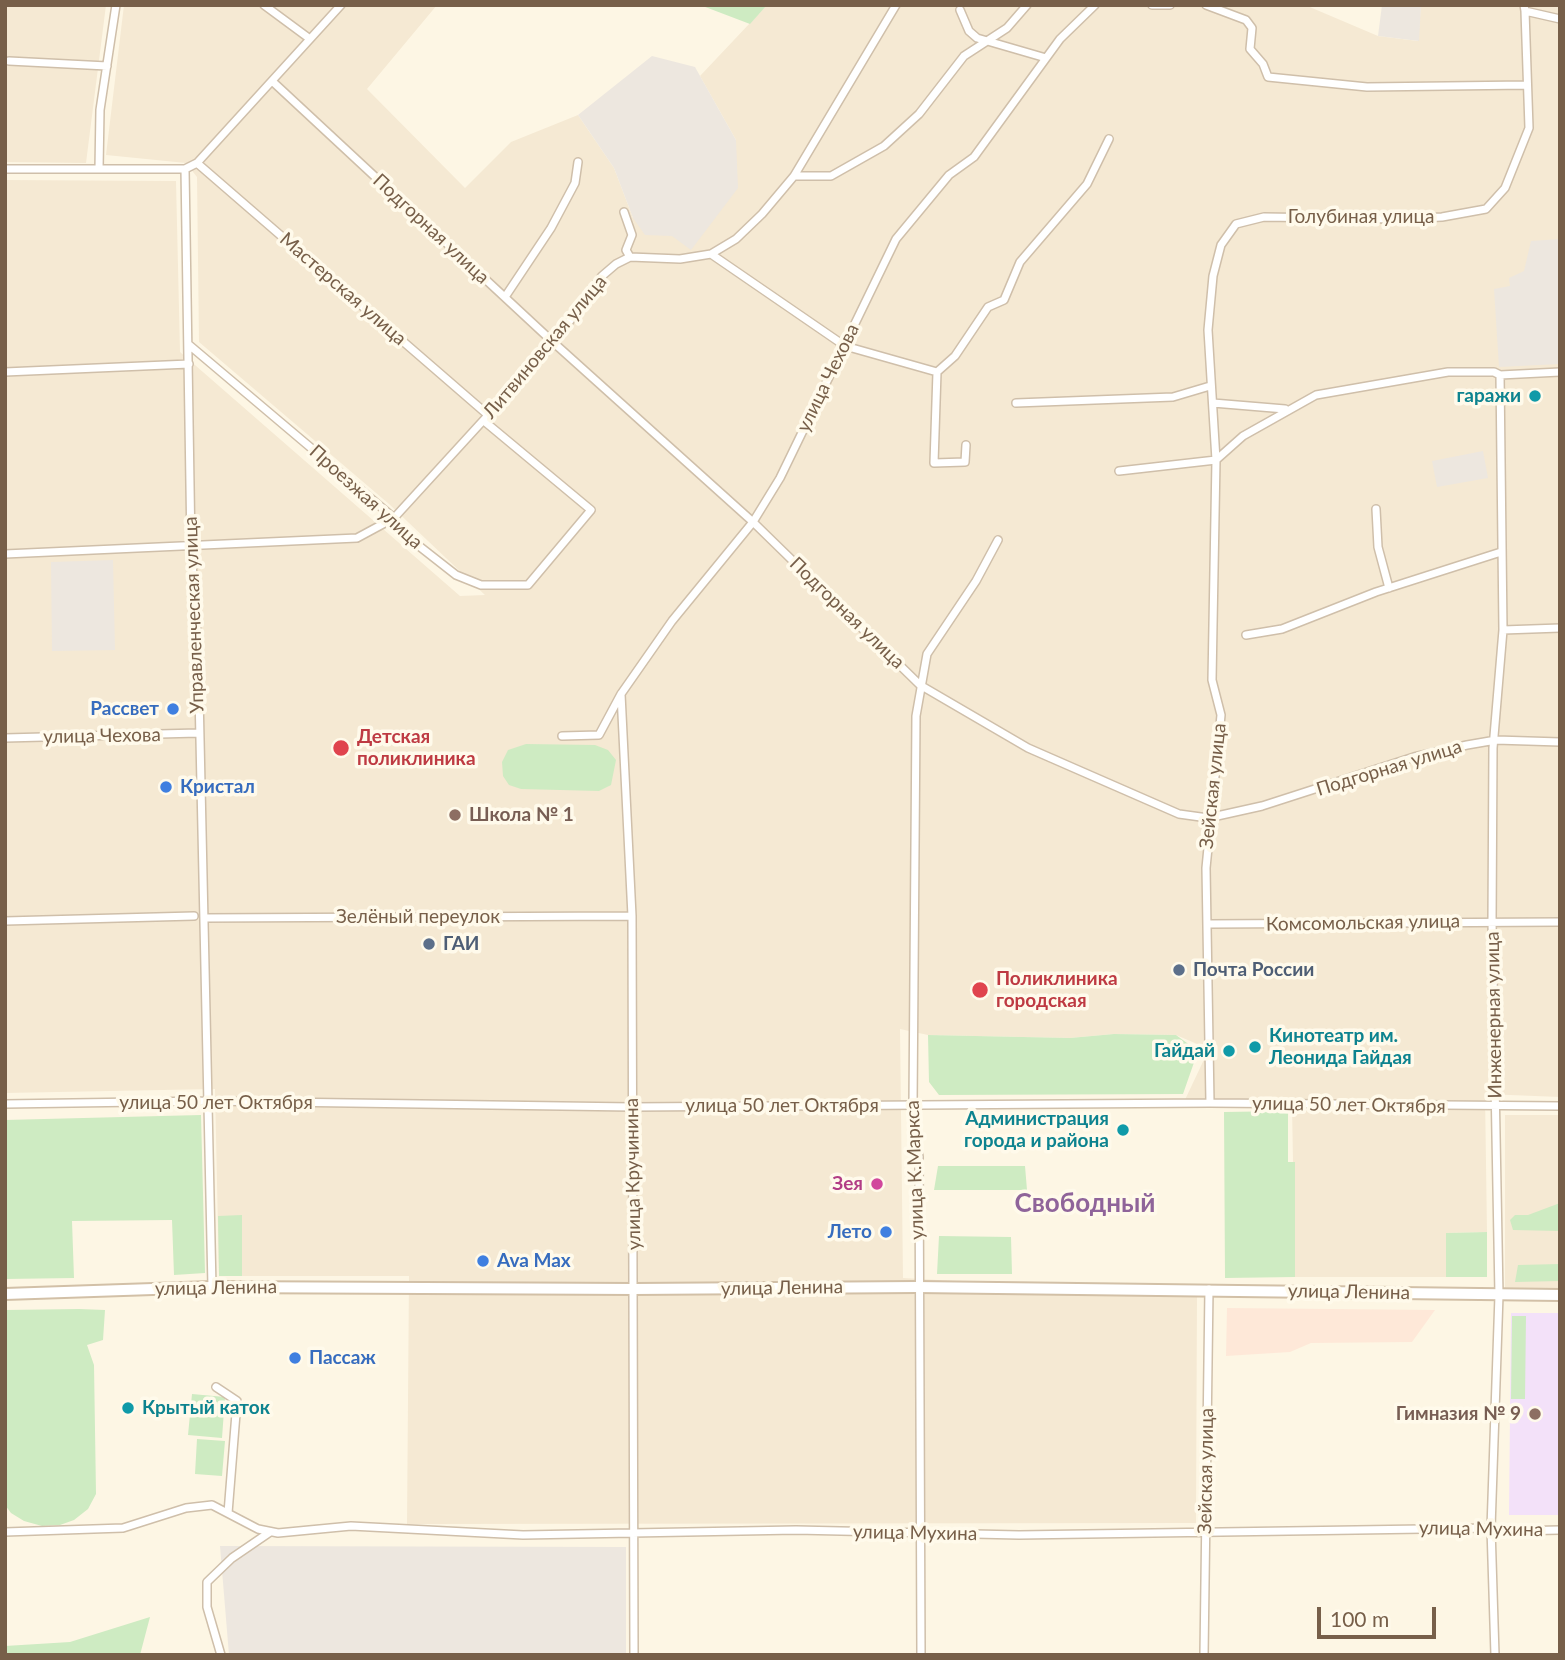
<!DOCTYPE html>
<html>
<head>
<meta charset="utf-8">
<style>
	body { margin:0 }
	#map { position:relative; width:1565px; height:1660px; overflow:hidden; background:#fdf6e4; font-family:Lato,sans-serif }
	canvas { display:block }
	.frame { position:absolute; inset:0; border:7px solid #775f49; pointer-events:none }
	.scale { position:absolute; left:1317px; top:1607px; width:119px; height:32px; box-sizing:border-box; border:4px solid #775f49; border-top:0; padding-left:9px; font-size:21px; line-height:24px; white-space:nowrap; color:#775f49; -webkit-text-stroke:5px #fffaeb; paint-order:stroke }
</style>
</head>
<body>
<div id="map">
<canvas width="1565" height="1660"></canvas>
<div class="frame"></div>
<div class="scale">100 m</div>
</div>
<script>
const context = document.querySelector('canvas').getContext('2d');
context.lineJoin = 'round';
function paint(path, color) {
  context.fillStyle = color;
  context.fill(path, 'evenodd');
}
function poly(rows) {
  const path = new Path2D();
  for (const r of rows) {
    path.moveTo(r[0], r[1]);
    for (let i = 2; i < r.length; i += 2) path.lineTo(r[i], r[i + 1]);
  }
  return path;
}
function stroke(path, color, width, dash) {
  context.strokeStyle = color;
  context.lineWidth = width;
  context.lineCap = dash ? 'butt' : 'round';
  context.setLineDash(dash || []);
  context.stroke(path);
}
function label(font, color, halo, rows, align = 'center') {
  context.font = font + ' Lato,sans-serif';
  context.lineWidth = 7;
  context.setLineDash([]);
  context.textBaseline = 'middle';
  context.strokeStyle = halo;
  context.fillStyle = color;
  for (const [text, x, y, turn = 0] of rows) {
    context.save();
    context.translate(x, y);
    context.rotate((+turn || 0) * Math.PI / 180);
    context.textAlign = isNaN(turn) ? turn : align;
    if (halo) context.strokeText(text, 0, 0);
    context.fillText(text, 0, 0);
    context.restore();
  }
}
const residential = poly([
	[5,5,106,5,86,163,5,162],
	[124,5,437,5,367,89,465,188,511,142,578,115,614,168,633,218,736,140,700,76,767,5,1305,5,1378,36,1418,41,1421,5,1560,5,1560,1097,1485,1094,1487,1232,1446,1233,1446,1277,1295,1277,1292,1105,1183,1104,1209,1049,1176,1035,1114,1034,1070,1038,928,1035,900,1029,903,1278,1197,1295,1196,1523,407,1524,409,1276,219,1276,215,1089,5,1093,5,180,176,181,180,352,460,596,485,595,389,504,199,342,197,177,186,163,106,155],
	[1505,1115,1560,1115,1560,1289,1505,1288]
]);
const commercial = poly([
	[1227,1308,1435,1310,1412,1342,1311,1343,1290,1352,1226,1356]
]);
const industrial = poly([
	[1382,5,1421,5,1419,41,1378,36],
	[652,56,695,67,736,140,738,188,691,250,672,236,645,235,633,218,614,168,578,115],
	[1560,239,1560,364,1499,367,1494,289,1510,286,1509,278,1524,271,1531,241],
	[1483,451,1488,478,1437,487,1432,461],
	[113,560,115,650,52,651,51,562],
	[220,1546,626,1547,626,1655,229,1655]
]);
const education = poly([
	[1511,1313,1560,1313,1560,1515,1509,1515]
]);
const green = poly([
	[700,5,767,5,750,24],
	[526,744,595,745,608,750,616,760,611,785,599,791,521,789,509,785,503,776,502,762,508,750],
	[1114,1034,1176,1035,1198,1051,1183,1094,939,1095,929,1082,928,1035,1070,1038],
	[1288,1111,1288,1162,1295,1162,1295,1277,1225,1278,1224,1112],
	[201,1115,205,1273,174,1275,172,1220,72,1221,74,1278,5,1279,5,1120],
	[938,1166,1025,1166,1027,1190,934,1190],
	[1560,1203,1560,1231,1513,1230,1510,1220,1515,1215,1528,1215],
	[242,1215,242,1276,219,1276,218,1216],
	[1487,1232,1487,1277,1446,1277,1446,1233],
	[939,1236,1011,1237,1012,1274,937,1274],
	[1560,1264,1560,1281,1515,1282,1518,1265],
	[79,1309,105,1310,103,1340,87,1345,94,1365,96,1494,88,1509,74,1520,60,1525,42,1526,24,1521,11,1513,5,1505,5,1310],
	[1512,1316,1526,1316,1525,1399,1511,1399],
	[192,1394,225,1397,222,1438,188,1435],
	[197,1439,225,1441,222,1476,195,1474],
	[150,1617,140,1655,5,1655,5,1646,70,1642]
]);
const street = poly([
	[264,5,310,39],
	[1152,5,1170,5],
	[1206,5,1246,20,1252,28,1250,49,1263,64,1268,77,1367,87,1527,85],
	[1524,5,1525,11,1560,19],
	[960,10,969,31,977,38,1046,58],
	[9,61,107,66],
	[272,81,554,343,753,522,920,685,1028,748,1179,814,1208,818,1262,806,1414,757,1467,745,1496,740,1560,742],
	[197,163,488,415],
	[5,169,185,169,197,163,341,5],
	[99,169,100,110,116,5],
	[185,169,191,548,198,648,212,1287],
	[794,176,831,176,884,146,919,114,964,56,1007,28,1027,5],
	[624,212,632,235,626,250,630,257],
	[711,254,845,346,937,372],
	[505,297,551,228,575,183,578,162],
	[188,344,394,518,405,535,456,575,481,585,528,585,591,510,484,421],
	[5,372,189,364],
	[1016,403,1173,397,1210,386],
	[1213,403,1285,409],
	[966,445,965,462,934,463,937,372,955,356,988,307,1004,300,1020,262,1087,184,1109,139],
	[1119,471,1216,460,1243,436,1316,395,1448,372,1494,372,1500,375,1560,372],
	[1376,509,1378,547,1389,588],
	[5,554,357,538,394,518,554,343,602,276,616,264,630,257,680,259,711,254,736,239,762,214,794,176,896,5],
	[1503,630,1560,628],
	[1246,635,1282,629,1376,592,1501,552],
	[621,694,632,916,634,1655],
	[562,736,599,735,621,694,672,621,753,522,780,478,896,239,949,175,974,157,1060,39,1095,5],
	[5,738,198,733],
	[204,918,632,916],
	[5,921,194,916],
	[1209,924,1560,922],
	[1210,1103,1206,868,1221,715,1212,680,1216,460,1208,330,1213,276,1221,245,1236,224,1264,217,1395,219,1442,217,1486,209,1505,188,1529,128,1525,11],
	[5,1104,209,1101,632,1107,1210,1103,1560,1106],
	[216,1387,237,1401,228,1513],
	[5,1532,123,1528,186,1508,212,1505,258,1529,278,1533,351,1526,523,1535,796,1530,1019,1535,1491,1528,1511,1531,1560,1530],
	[221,1655,207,1607,207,1582,232,1558,270,1532],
	[921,1655,919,1157,913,1105,916,716,927,654,976,581,998,540],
	[1204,1655,1209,1289],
	[1495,1655,1491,1528,1499,1295,1492,922,1493,748,1503,630,1500,375]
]);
const secondary = poly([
	[5,1294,212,1287,634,1289,917,1287,1560,1295]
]);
const markers = [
	[1535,396,7,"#0f9aa8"],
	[173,709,7,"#3f7fe0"],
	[341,748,9,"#e0444e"],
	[166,787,7,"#3f7fe0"],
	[455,815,7,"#8d6e63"],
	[429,944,7,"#5c6f8a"],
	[1179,970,7,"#5c6f8a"],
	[980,990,9,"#e0444e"],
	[1255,1047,7,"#0f9aa8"],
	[1229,1051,7,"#0f9aa8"],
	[1123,1130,7,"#0f9aa8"],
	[877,1184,7,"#d1479c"],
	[886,1232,7,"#3f7fe0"],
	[483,1261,7,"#3f7fe0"],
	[295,1358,7,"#3f7fe0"],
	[128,1408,7,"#0f9aa8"],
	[1535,1414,7,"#8d6e63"]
];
const streetNames = [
	["Голубиная улица",1361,217],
	["Подгорная улица",431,229,43],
	["Мастерская улица",343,289,41],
	["Литвиновская улица",545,347,-50],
	["улица Чехова",828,378,-64],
	["Проезжая улица",366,497,42],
	["Подгорная улица",847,613,44],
	["Управленческая улица",194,615,-92],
	["улица Чехова",102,736,-1],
	["Подгорная улица",1389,768,-17],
	["Зейская улица",1213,786,-84],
	["Зелёный переулок",418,917],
	["Комсомольская улица",1363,923,-1],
	["Инженерная улица",1494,1015,-91],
	["улица 50 лет Октября",216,1103],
	["улица 50 лет Октября",1349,1105,1],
	["улица 50 лет Октября",782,1106],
	["улица К.Маркса",915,1170,-92],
	["улица Кручинина",633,1174,-91],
	["улица Ленина",216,1288,-1],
	["улица Ленина",782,1288,-1],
	["улица Ленина",1349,1292,1],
	["Зейская улица",1206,1471,-89],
	["улица Мухина",1481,1529,1],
	["улица Мухина",915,1533,1]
];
const cultureNames = [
	["гаражи",1521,396],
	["Кинотеатр им.",1269,1036,"left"],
	["Леонида Гайдая",1269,1058,"left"],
	["Гайдай",1215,1051],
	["Администрация",1109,1119],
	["города и района",1109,1141],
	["Крытый каток",142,1408,"left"]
];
const shopNames = [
	["Рассвет",159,709,"right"],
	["Кристал",180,787],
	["Лето",872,1232,"right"],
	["Ava Max",497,1261],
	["Пассаж",309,1358]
];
const healthNames = [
	["Детская",357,737],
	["поликлиника",357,759],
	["Поликлиника",996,979],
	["городская",996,1001]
];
const educationNames = [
	["Школа № 1",469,815],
	["Гимназия № 9",1521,1414,"right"]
];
const serviceNames = [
	["ГАИ",443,944],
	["Почта России",1193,970]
];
const hotelNames = [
	["Зея",863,1184]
];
const districtNames = [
	["Свободный",1085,1204]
];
paint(residential, '#f5e9d3');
paint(commercial, '#fee8d8');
paint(industrial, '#ede7df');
paint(education, '#f3e1f9');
paint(green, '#ceebc2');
stroke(street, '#cfbfaa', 10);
stroke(secondary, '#d2c0a7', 14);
stroke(street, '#fff', 7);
stroke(secondary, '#fff', 10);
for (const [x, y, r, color] of markers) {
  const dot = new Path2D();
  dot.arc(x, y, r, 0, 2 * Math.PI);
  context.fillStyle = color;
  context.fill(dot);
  stroke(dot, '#fffaeb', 2.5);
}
label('19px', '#775f49', '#fffaeb', streetNames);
label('bold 19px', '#0d838f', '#fffaeb', cultureNames, 'right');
label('bold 19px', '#366cbe', '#fffaeb', shopNames, 'left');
label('bold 19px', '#be3a42', '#fffaeb', healthNames, 'left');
label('bold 19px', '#785e54', '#fffaeb', educationNames, 'left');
label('bold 19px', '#4e5e75', '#fffaeb', serviceNames, 'left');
label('bold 19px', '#b23c85', '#fffaeb', hotelNames, 'right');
label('bold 26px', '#8f649a', '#fffaeb', districtNames);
</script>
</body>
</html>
